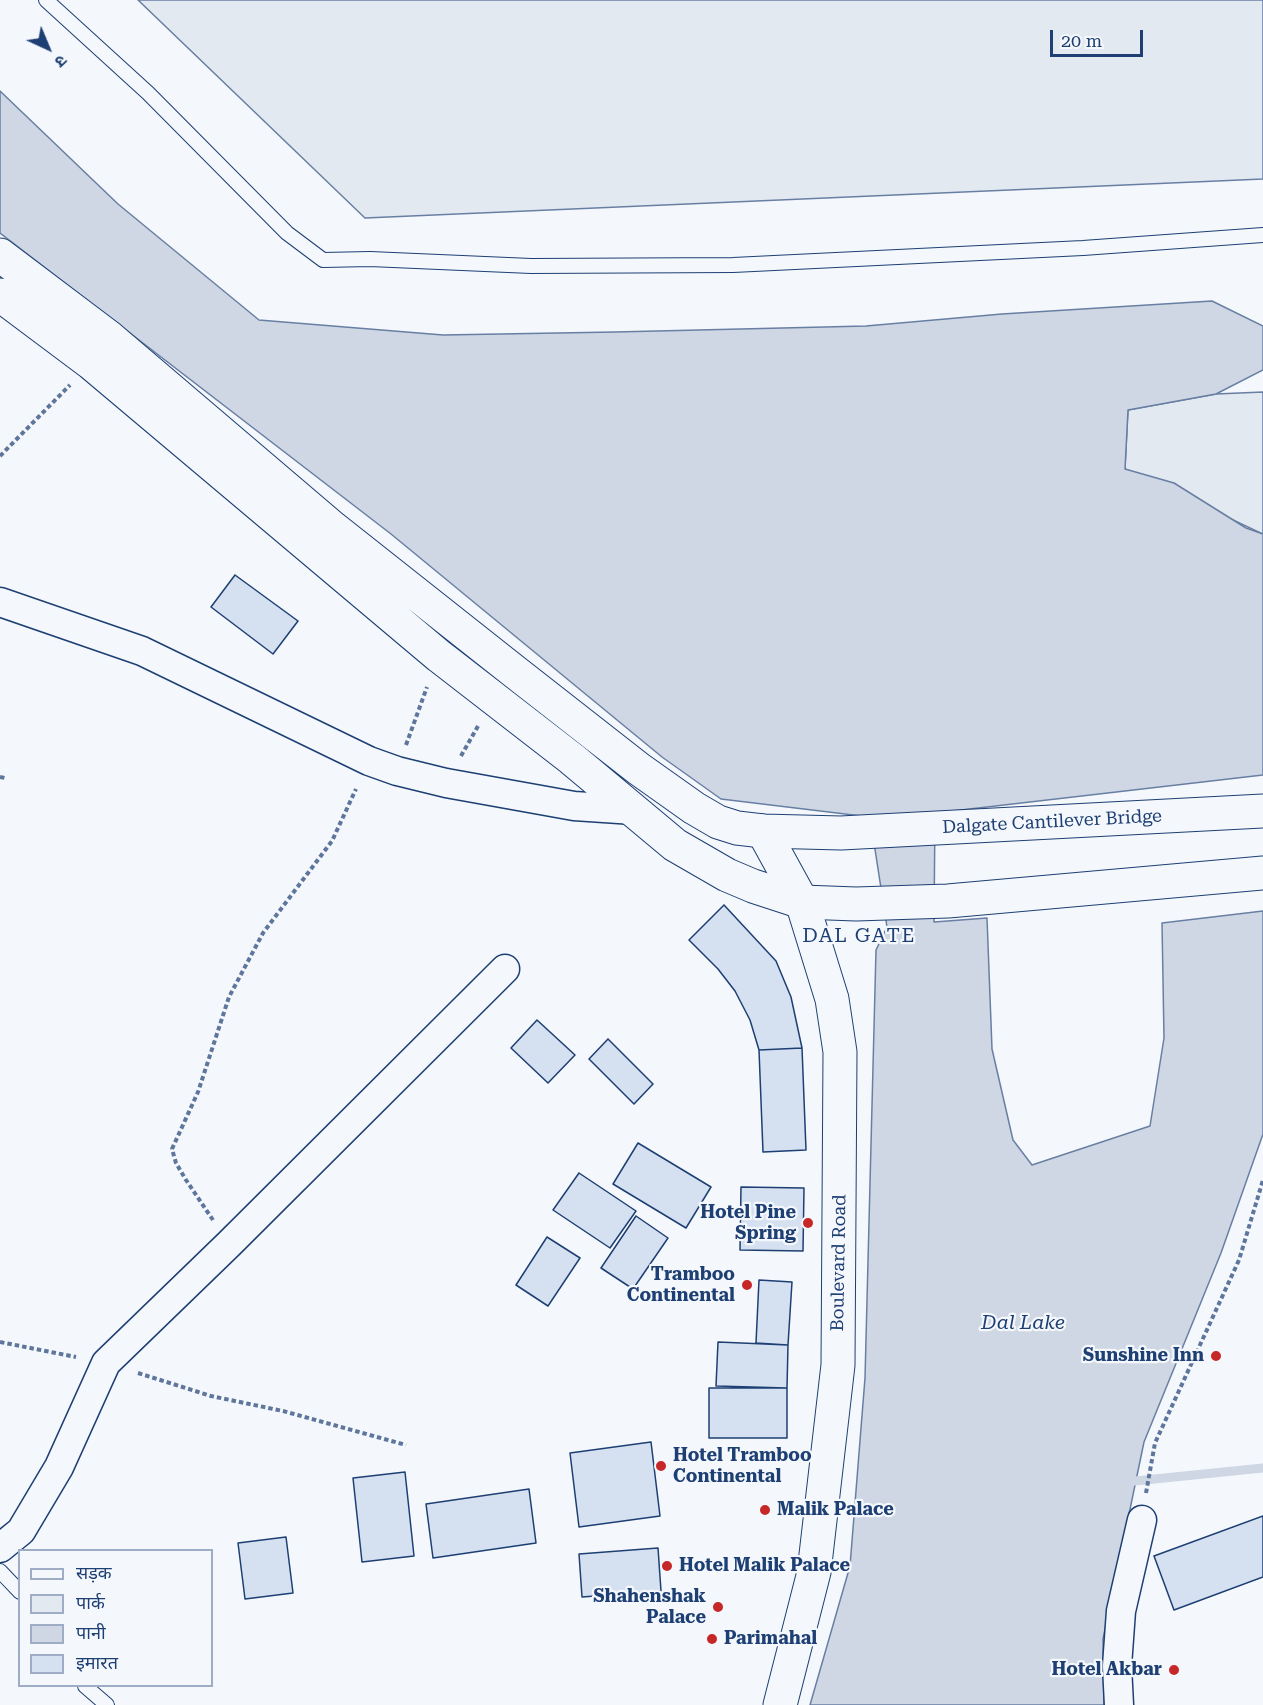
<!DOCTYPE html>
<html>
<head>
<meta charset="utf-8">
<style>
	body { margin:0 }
	#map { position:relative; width:1263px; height:1705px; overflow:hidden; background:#f4f7fb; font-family:"Roboto Serif","Noto Sans Devanagari",serif }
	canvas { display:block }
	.legend { position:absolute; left:18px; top:1549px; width:195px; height:138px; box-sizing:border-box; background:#f4f7fb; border:2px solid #9eadc5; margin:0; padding:8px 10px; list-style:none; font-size:18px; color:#1d3f73 }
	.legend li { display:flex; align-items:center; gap:12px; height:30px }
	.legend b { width:30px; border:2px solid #9eadc5 }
	.north { position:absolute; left:18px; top:18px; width:60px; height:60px; -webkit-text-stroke:4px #f4f7fb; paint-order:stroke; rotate:136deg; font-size:16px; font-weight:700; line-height:24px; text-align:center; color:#1d3f73 }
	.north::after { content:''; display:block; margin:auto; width:21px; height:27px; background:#1d3f73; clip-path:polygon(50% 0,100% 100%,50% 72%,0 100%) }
	.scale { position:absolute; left:1050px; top:30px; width:93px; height:27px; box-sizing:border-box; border:3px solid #1d3f73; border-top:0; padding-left:8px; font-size:18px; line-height:21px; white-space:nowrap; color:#1d3f73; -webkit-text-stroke:4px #f4f7fb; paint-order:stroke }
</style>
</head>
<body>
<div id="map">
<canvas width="1263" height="1705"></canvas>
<ul class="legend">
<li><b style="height:8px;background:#f4f7fb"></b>सड़क</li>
<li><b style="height:16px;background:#e3e9f0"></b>पार्क</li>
<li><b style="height:16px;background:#cfd7e4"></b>पानी</li>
<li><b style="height:16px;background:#d5e0f0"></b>इमारत</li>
</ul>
<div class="north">उ</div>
<div class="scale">20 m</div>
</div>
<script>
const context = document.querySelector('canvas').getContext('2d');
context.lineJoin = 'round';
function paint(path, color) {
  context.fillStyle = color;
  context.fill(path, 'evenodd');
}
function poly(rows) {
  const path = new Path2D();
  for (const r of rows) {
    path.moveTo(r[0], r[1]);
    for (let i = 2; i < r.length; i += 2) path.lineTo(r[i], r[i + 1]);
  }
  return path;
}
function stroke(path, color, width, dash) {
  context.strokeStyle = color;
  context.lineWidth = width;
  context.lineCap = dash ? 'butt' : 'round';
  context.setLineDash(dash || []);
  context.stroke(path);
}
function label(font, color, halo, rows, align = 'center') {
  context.font = font + ' "Roboto Serif",serif';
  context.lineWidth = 4.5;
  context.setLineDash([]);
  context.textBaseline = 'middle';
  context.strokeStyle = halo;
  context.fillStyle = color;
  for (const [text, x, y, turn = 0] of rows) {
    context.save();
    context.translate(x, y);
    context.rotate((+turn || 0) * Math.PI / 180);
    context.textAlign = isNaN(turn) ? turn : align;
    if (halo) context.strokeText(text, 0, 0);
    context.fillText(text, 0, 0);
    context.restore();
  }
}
const green = poly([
	[138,0,1263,0,1263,179,365,218,138,0],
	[1263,392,1263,534,1125,469,1128,410,1216,394,1263,392]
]);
const water = poly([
	[0,91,118,204,259,320,443,335,615,332,866,326,1002,314,1212,301,1263,326,1263,370,1216,394,1128,410,1125,469,1174,483,1246,528,1263,534,1263,775,935,813,934,922,987,918,992,1049,1013,1140,1032,1165,1150,1126,1164,1038,1162,923,1263,911,1263,1134,1221,1253,1144,1442,1103,1639,1104,1705,810,1705,850,1566,865,1378,876,950,887,927,870,817,721,799,662,757,391,534,0,233,0,91]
]);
const stream = poly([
	[1125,1482,1263,1468]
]);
const building = poly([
	[235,575,298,621,273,654,211,607,235,575],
	[724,905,776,961,791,997,802,1048,759,1050,750,1020,735,991,718,969,689,940,724,905],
	[537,1020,575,1055,548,1083,511,1048,537,1020],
	[608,1039,653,1084,634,1104,589,1059,608,1039],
	[802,1048,806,1150,763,1152,759,1050,802,1048],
	[638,1143,711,1187,686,1228,613,1184,638,1143],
	[579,1173,636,1211,610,1248,553,1210,579,1173],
	[741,1187,804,1188,803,1251,740,1250,741,1187],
	[636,1216,668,1238,633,1289,601,1268,636,1216],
	[547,1237,580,1258,548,1306,516,1285,547,1237],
	[759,1280,792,1282,788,1345,756,1343,759,1280],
	[718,1342,788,1345,787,1388,716,1386,718,1342],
	[709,1388,787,1388,787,1438,709,1438,709,1388],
	[651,1442,660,1516,579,1527,570,1453,651,1442],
	[405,1472,414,1556,362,1562,353,1478,405,1472],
	[529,1489,536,1543,433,1558,426,1504,529,1489],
	[1263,1516,1263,1577,1174,1610,1154,1556,1263,1516],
	[286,1537,293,1593,245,1599,238,1543,286,1537],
	[658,1548,661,1591,582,1597,579,1554,658,1548]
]);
const path = poly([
	[0,456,70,385],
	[406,745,427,687],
	[461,756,478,726],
	[0,777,5,778],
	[213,1220,186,1180,176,1163,172,1149,198,1092,229,997,263,933,332,841,356,789],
	[0,1342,76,1357],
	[138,1373,211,1396,283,1411,406,1445],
	[1146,1493,1155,1443,1239,1260,1263,1180]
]);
const lane = poly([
	[46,0,148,93,287,233,323,260,370,259,531,266,733,265,1083,248,1263,235],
	[0,1571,20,1592],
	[85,1686,107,1705]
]);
const street = poly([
	[0,602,142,651,369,761,397,771,446,783,574,806,634,810],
	[0,1548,21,1531,59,1467,106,1363,229,1244,505,969],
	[1119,1705,1117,1666,1121,1611,1142,1520]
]);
const secondary = poly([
	[763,831,802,902,832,999,840,1052,838,1365,814,1572,780,1705]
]);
const highway = poly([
	[0,255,110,338,333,528,515,672,639,769,694,808,718,822,737,828,763,831,841,833,1263,811],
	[0,295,91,363,439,656,572,759,675,845,727,875,753,886,802,902,856,904,948,901,1263,873]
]);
const markers = [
	[808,1223,6,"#c62828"],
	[747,1285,6,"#c62828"],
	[1216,1356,6,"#c62828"],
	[661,1466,6,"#c62828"],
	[765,1510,6,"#c62828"],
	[667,1566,6,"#c62828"],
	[718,1607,6,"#c62828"],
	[712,1639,6,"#c62828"],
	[1174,1670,6,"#c62828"]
];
const streetNames = [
	["Dalgate Cantilever Bridge",1052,822,-3],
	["Boulevard Road",839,1263,-89]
];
const poiNames = [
	["Hotel Pine",796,1213],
	["Spring",796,1234],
	["Tramboo",735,1275],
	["Continental",735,1296],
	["Sunshine Inn",1204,1356],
	["Hotel Tramboo",673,1456,"left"],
	["Continental",673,1477,"left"],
	["Malik Palace",777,1510,"left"],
	["Hotel Malik Palace",679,1566,"left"],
	["Shahenshak",706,1597],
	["Palace",706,1618],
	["Parimahal",724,1639,"left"],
	["Hotel Akbar",1162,1670]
];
const neighbourhoodNames = [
	["DAL GATE",859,936]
];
const waterNames = [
	["Dal Lake",1023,1323]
];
paint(green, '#e3e9f0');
stroke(green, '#687fa3', 1.5);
paint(water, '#cfd7e4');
stroke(water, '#687fa3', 1.5);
stroke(stream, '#cfd7e4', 9);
paint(building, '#d5e0f0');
stroke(building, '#1d3f73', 1.5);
stroke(lane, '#1d3f73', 16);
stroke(street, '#1d3f73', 31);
stroke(secondary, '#1d3f73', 35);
stroke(highway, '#1d3f73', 35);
stroke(path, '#5e769c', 4, [4.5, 3]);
stroke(lane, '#f4f7fb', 14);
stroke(street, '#f4f7fb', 28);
stroke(secondary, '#f4f7fb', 33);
stroke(highway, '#f4f7fb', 33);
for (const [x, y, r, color] of markers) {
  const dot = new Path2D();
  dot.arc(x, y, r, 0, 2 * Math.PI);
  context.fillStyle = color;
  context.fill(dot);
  stroke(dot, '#f4f7fb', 2);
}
label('18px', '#1d3f73', '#f4f7fb', streetNames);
label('bold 18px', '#1d3f73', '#f4f7fb', poiNames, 'right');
context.letterSpacing = '1.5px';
label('20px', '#1d3f73', '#f4f7fb', neighbourhoodNames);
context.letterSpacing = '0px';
label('italic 20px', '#1d3f73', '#f4f7fb', waterNames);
</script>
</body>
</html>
